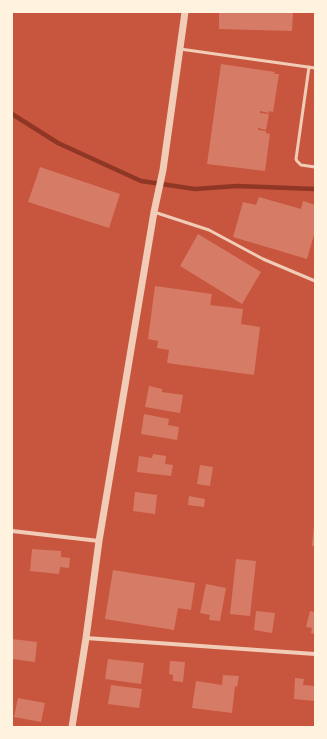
<!DOCTYPE html>
<html>
<head>
<meta charset="utf-8">
<style>
	body { margin:0 }
	#map { position:relative; width:327px; height:739px; overflow:hidden; background:#c8553d; font-family:Signika,sans-serif }
	canvas { display:block }
	.frame { position:absolute; inset:0; border:13px solid #fff3e0; pointer-events:none }
</style>
</head>
<body>
<div id="map">
<canvas width="327" height="739"></canvas>
<div class="frame"></div>
</div>
<script>
const context = document.querySelector('canvas').getContext('2d');
context.lineJoin = 'round';
function poly(rows) {
  const path = new Path2D();
  for (const r of rows) {
    path.moveTo(r[0], r[1]);
    for (let i = 2; i < r.length; i += 2) path.lineTo(r[i], r[i + 1]);
  }
  return path;
}
function stroke(path, color, width, dash) {
  context.strokeStyle = color;
  context.lineWidth = width;
  context.lineCap = dash ? 'butt' : 'round';
  context.setLineDash(dash || []);
  context.stroke(path);
}
function paint(path, color) {
  context.fillStyle = color;
  context.fill(path, 'evenodd');
}
const stream = poly([
	[12,114,58,143,141,181,195,189,237,186,315,189]
]);
const building = poly([
	[219,12,293,12,292,31,219,29],
	[221,64,275,72,274,74,279,74,273,112,269,111,269,113,260,111,260,113,269,114,266,130,258,128,258,130,266,131,266,133,270,134,265,171,207,164],
	[40,167,120,194,109,228,28,202],
	[259,197,301,209,303,201,315,205,315,231,307,259,233,237,243,202,256,205],
	[198,234,261,272,242,304,180,266],
	[155,286,212,294,210,305,243,309,241,324,260,327,254,375,167,363,169,350,157,348,158,341,148,339],
	[149,386,162,389,162,392,183,395,180,413,145,407],
	[144,414,169,419,168,425,179,427,177,440,141,434],
	[153,454,166,456,165,464,173,465,171,476,137,472,139,456,152,458],
	[200,465,213,467,210,486,197,484],
	[135,492,157,495,155,514,133,511],
	[189,496,205,499,204,507,188,505],
	[314,525,315,525,315,546,312,546],
	[32,549,61,551,61,557,70,558,69,568,60,567,59,574,30,571],
	[236,559,256,561,250,616,230,614],
	[113,570,195,583,191,610,178,608,174,630,105,619],
	[206,584,226,588,220,621,209,620,210,615,200,613],
	[256,611,275,613,272,633,254,630],
	[310,611,315,612,315,634,311,633,312,628,306,627],
	[12,639,37,642,35,662,12,659],
	[108,659,144,663,141,684,105,679],
	[170,661,185,662,183,682,173,681,173,675,169,674],
	[223,675,239,676,237,687,235,686,232,713,192,708,196,681,222,685],
	[295,678,304,679,303,685,315,686,315,701,294,699],
	[111,685,142,689,139,708,108,704],
	[18,698,45,703,41,722,14,717]
]);
const service = poly([
	[180,49,315,68],
	[309,67,296,159,297,161,301,165,315,167],
	[154,212,209,230,263,259,315,281]
]);
const minor = poly([
	[12,531,99,541],
	[86,638,315,654]
]);
const tertiary = poly([
	[72,727,86,638,99,541,154,212,163,170,185,12]
]);
stroke(stream, '#8f3625', 4.5);
paint(building, '#d67c66');
stroke(service, '#f1ccb7', 3);
stroke(minor, '#f1ccb7', 4);
stroke(tertiary, '#f1ccb7', 7);
</script>
</body>
</html>
